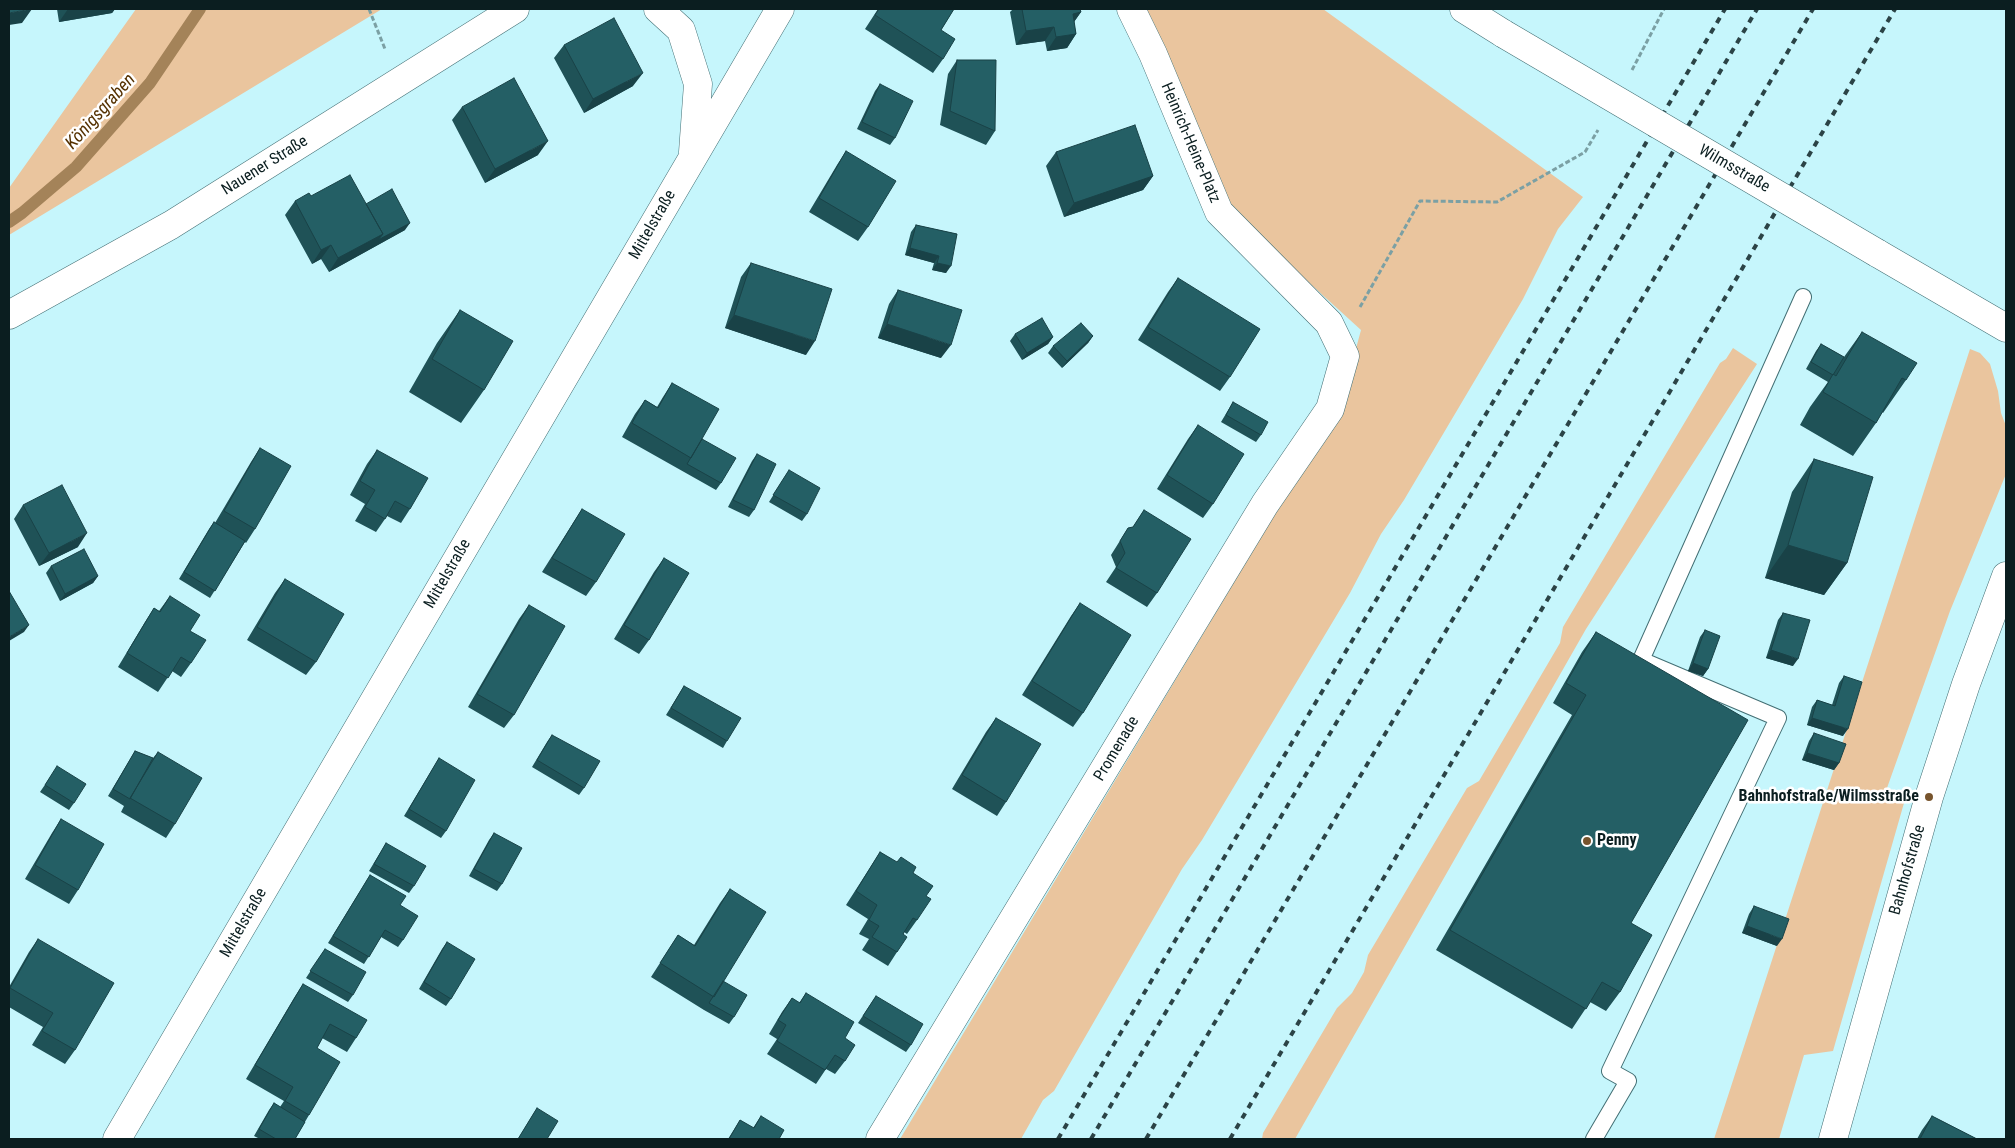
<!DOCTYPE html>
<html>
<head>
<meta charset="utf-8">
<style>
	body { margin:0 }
	#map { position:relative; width:2015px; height:1148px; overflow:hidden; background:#c6f6fc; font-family:"Roboto Condensed",sans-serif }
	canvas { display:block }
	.frame { position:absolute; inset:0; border:10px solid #0b1e20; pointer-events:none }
</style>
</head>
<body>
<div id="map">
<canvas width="2015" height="1148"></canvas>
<div class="frame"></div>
</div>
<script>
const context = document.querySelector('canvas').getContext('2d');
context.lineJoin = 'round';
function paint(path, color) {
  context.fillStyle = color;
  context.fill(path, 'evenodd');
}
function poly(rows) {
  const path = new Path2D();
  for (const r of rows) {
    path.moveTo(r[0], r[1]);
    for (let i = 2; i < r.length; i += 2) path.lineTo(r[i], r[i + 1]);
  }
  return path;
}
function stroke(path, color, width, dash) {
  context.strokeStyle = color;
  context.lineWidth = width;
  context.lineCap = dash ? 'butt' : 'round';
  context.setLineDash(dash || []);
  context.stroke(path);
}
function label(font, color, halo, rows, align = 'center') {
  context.font = font + ' "Roboto Condensed",sans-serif';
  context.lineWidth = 5;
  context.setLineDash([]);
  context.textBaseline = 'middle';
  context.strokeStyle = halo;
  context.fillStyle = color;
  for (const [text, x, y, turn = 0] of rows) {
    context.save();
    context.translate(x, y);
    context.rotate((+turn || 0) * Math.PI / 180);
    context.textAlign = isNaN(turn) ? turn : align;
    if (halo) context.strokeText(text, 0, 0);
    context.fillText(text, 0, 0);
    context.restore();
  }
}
const green = poly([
	[136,9,382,9,9,235,9,188],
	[1142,9,1323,9,1583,197,1558,229,1523,299,1404,500,1381,534,1350,593,1202,840,1182,869,1054,1091,1043,1100,1021,1139,900,1139,1341,404,1361,330,1228,209],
	[1733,348,1757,364,1586,629,1295,1139,1262,1139,1263,1133,1337,1008,1352,993,1364,972,1368,955,1467,788,1479,781,1560,643,1563,627,1720,363,1726,359],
	[1970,349,1980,353,1990,364,1998,391,2001,413,2006,426,2006,474,1950,611,1887,788,1906,796,1833,1051,1804,1055,1779,1139,1714,1139]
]);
const stream = poly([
	[9,222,22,213,76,167,150,83,200,9]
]);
const path = poly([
	[369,9,385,49],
	[1632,70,1664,9],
	[1360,307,1420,201,1497,202,1585,152,1598,130]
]);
const service = poly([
	[1594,1139,1628,1081,1610,1071,1778,718,1641,660,1803,297]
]);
const minor = poly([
	[658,9,681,30,698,84,693,152],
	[9,315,171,225,515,9],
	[117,1139,780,9],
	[880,1139,1265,504,1330,409,1345,356,1329,323,1219,212,1153,54,1131,9]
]);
const tertiary = poly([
	[1464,9,1504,34],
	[1877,253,2006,328],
	[1833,1139,1929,797,1966,684,2006,576]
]);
const rail = poly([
	[1058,1139,1725,9],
	[1091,1139,1757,9],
	[1146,1139,1813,9],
	[1230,1139,1895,9]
]);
const tertiaryBridge = poly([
	[1504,34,1877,253]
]);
const wall = poly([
	[57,9,115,9,112,13,59,22],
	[878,9,954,9,941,30,943,59,933,73,865,29],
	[1013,9,1080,9,1081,12,1074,22,1076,34,1067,48,1047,51,1045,41,1016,45,1010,12],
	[564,45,633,86,584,113,554,58],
	[957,60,995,131,986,145,940,125,948,74],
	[880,84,895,138,890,145,857,129,875,91],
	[462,107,538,155,485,183,452,120],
	[846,151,868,227,858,241,809,212,837,165],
	[1056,152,1153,176,1143,190,1064,217,1046,166],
	[311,196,366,204,405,230,329,272,321,259,312,264,285,215,295,201],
	[916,225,957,234,946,273,932,270,934,263,905,255,911,232],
	[751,263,806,355,725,328,741,277],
	[1178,278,1230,377,1220,391,1138,340,1168,292],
	[898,290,941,358,878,338,889,304],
	[460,310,484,390,461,423,409,392,437,343],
	[1862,332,1906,380,1883,413,1882,412,1876,423,1853,456,1800,425,1810,407,1828,382,1806,369,1816,351,1821,344,1844,357],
	[1015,334,1053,337,1048,344,1022,360,1010,341],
	[1093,336,1088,343,1062,368,1048,353,1053,346],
	[672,383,702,439,721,483,716,490,622,437,635,414,645,400,657,407,663,397],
	[1233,402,1261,435,1256,442,1221,422],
	[1198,425,1213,504,1203,518,1157,489,1188,439],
	[260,448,255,529,246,543,245,542,210,598,179,579,209,529,214,522,215,523,251,462],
	[377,450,410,509,401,523,387,516,376,532,355,521,365,504,350,495,367,464],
	[757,454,754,510,749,517,728,507,752,461],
	[1814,459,1847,563,1824,595,1765,578,1792,492],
	[789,470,807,514,802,521,769,502],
	[23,505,78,547,39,566,14,519],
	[582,509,596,582,586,596,542,572,573,523],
	[1144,510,1157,593,1147,607,1106,582,1116,567,1111,555,1128,528,1133,527],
	[664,558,649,640,639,654,614,639,654,572],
	[51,566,98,576,93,583,60,601,46,573],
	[285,579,316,662,306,675,247,640,275,593],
	[170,596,190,631,191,663,181,677,172,671,158,692,118,667,145,622,154,608,159,611],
	[1080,603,1083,713,1073,727,1022,695,1071,616],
	[529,605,514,715,504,728,468,707,519,619],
	[1783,613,1793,666,1766,658,1778,620],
	[1705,630,1708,669,1703,676,1688,671,1700,637],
	[1596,632,1631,923,1620,992,1606,1011,1590,1002,1572,1029,1436,950,1572,715,1553,703,1582,652],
	[1844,676,1843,736,1807,725,1812,707,1817,700,1832,705,1839,683],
	[684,686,727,741,723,748,666,715],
	[996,718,1006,802,997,816,952,789,986,732],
	[1814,733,1839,763,1834,770,1802,760,1809,741],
	[552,735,584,788,579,795,532,767,547,742],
	[135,751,153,758,158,752,175,824,166,838,121,812,124,806,108,796],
	[439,758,446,831,441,838,404,816],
	[53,773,74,803,69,810,40,792],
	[61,819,78,890,69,904,25,879,52,833],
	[494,833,502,884,497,891,469,876,489,840],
	[386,843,414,886,409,893,369,871],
	[880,852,913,873,926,896,917,920,907,934,904,932,897,952,888,966,862,950,869,939,859,934,868,919,846,905],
	[370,875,400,905,403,940,398,947,381,937,364,964,328,943],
	[730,889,723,981,734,1017,729,1024,704,1010,651,977,678,935,694,945,720,903],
	[1754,906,1777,946,1742,933,1749,914],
	[38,939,75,1050,65,1064,32,1045,43,1027,9,1007,9,987,29,952],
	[447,942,451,999,446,1006,419,989,442,949],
	[325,949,353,995,348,1002,306,978],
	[303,984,356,1038,347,1052,322,1038,317,1048,309,1115,295,1139,260,1139,254,1136,269,1110,274,1103,280,1107,284,1101,246,1079,294,998],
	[806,993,845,1038,845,1061,835,1074,826,1069,816,1084,767,1054,777,1039,769,1034,782,1012,792,998,799,1003],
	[876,996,911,1045,906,1052,858,1023],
	[537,1108,547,1139,518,1139,532,1116],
	[761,1116,779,1139,728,1139,740,1120,753,1128],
	[1932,1116,1977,1139,1917,1139,1922,1130]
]);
const shadedWall = poly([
	[32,9,22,23,9,25,9,13],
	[68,9,115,9,112,13,59,22],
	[1081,12,1071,26,1073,14],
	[1054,27,1045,41,1016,45,1026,31],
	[1076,34,1067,48,1047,51,1056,37],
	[643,73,633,86,584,113,593,99],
	[548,141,538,155,485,183,495,169],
	[1153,176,1143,190,1064,217,1074,203],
	[410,223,405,230,329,272,338,258,383,234],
	[331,245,321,259,312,264,321,250],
	[910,248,939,256,934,263,905,255],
	[937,263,951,266,946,273,932,270],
	[734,315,815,341,806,355,725,328],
	[887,324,951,345,941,358,878,338],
	[1093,336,1088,343,1062,368,1067,361],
	[1053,337,1048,344,1022,360,1027,353],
	[87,533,78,547,39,566,49,553],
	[1788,545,1847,563,1824,595,1765,578],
	[98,576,93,583,60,601,65,594],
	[29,625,24,632,9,641,9,637],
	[1771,650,1798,659,1793,666,1766,658],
	[1693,663,1708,669,1703,676,1688,671],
	[1812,718,1848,729,1843,736,1807,725],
	[1807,753,1839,763,1834,770,1802,760],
	[1747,926,1782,939,1777,946,1742,933]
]);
const building = poly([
	[9,9,32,9,9,13,9,9],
	[879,9,954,9,941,30,955,39,943,59,875,15,879,9],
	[1022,9,1080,9,1081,12,1073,14,1076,34,1056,37,1054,27,1026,31,1022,9],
	[614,18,643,73,593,99,564,45,614,18],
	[957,60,996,60,995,131,950,111,957,60],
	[514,78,548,141,495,169,462,107,514,78],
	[880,84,913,101,895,138,862,122,880,84],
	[1135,125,1153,176,1074,203,1056,152,1135,125],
	[846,151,896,181,868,227,819,198,846,151],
	[350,175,383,234,338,258,331,245,321,250,295,201,309,193,311,196,350,175],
	[392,189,410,223,378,240,383,234,366,204,392,189],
	[916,225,957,234,951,266,937,263,939,256,910,248,916,225],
	[751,263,832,289,815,341,734,315,751,263],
	[1178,278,1260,329,1230,377,1148,327,1178,278],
	[898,290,962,310,951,345,887,324,898,290],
	[460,310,513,341,484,390,432,359,460,310],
	[1042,318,1053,337,1027,353,1015,334,1042,318],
	[1081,323,1093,336,1067,361,1053,346,1081,323],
	[1862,332,1917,363,1906,380,1902,378,1876,423,1823,392,1833,374,1836,376,1862,332],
	[1821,344,1844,357,1833,375,1811,362,1821,344],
	[672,383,719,409,691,458,632,423,645,400,658,408,672,383],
	[1233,402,1268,422,1261,435,1226,415,1233,402],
	[1198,425,1244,454,1213,504,1167,475,1198,425],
	[702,439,736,458,721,483,687,464,702,439],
	[260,448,291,466,255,529,224,511,260,448],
	[377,450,428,478,410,509,395,501,385,519,365,507,375,490,360,481,377,450],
	[757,454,776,464,754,510,733,500,757,454],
	[1814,459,1873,477,1847,563,1788,545,1814,459],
	[789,470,820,488,807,514,773,495,789,470],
	[62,485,87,533,49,553,23,505,62,485],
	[582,509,625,534,596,582,552,558,582,509],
	[1144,510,1191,539,1157,593,1116,568,1125,553,1120,541,1128,528,1133,527,1144,510],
	[214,522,245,541,215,591,184,572,214,522],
	[84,549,98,576,65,594,51,566,84,549],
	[664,558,689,573,649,640,624,625,664,558],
	[285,579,344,614,316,662,257,627,285,579],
	[9,591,29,625,9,637,9,591],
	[170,596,200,615,190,631,206,640,191,663,181,657,168,678,127,653,154,608,160,612,170,596],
	[1080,603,1131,635,1083,713,1032,681,1080,603],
	[529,605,565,626,514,715,477,694,529,605],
	[1783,613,1810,620,1798,659,1771,650,1783,613],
	[1705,630,1720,636,1708,669,1693,663,1705,630],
	[1596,632,1748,720,1631,923,1652,935,1620,992,1602,982,1586,1009,1450,930,1586,695,1566,683,1596,632],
	[1844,676,1862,682,1848,729,1812,718,1817,700,1835,706,1844,676],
	[684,686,741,718,727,741,671,708,684,686],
	[996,718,1041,744,1006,802,962,775,996,718],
	[1814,733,1846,744,1839,763,1807,753,1814,733],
	[552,735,600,761,584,788,537,760,552,735],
	[135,751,153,758,130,799,113,789,135,751],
	[158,752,202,778,175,824,130,798,158,752],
	[439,758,475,780,446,831,409,809,439,758],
	[57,766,86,784,74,803,45,785,57,766],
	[61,819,104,844,78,890,35,865,61,819],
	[494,833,522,848,502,884,474,869,494,833],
	[386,843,426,866,414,886,374,864,386,843],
	[880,852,897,862,901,857,916,867,913,873,933,886,926,896,931,899,917,920,913,918,903,934,907,937,897,952,872,937,879,926,869,920,877,905,856,891,880,852],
	[370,875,406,896,400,905,418,916,403,940,385,930,369,957,333,936,370,875],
	[730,889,766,912,714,997,660,963,678,935,695,946,730,889],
	[1754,906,1789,919,1782,939,1747,926,1754,906],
	[38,939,114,983,75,1050,42,1031,53,1013,10,988,38,939],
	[447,942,475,959,451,999,424,982,447,942],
	[325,949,366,972,353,995,310,971,325,949],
	[723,981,747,995,734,1017,709,1003,723,981],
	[303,984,367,1020,356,1038,330,1024,317,1048,340,1062,309,1115,285,1101,293,1087,255,1065,303,984],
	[806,993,854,1022,845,1038,855,1045,845,1061,835,1055,825,1070,777,1041,786,1025,778,1020,792,998,800,1003,806,993],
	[876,996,923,1024,911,1045,863,1016,876,996],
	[274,1103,305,1122,295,1139,276,1139,259,1129,274,1103],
	[537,1108,558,1121,547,1139,518,1139,537,1108],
	[761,1116,784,1130,779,1139,729,1139,740,1120,754,1128,761,1116],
	[1932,1116,1977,1139,1920,1139,1932,1116]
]);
const markers = [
	[1929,797,5,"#77542d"],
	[1587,841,5,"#77542d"]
];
const streetNames = [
	["Heinrich-Heine-Platz",1190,143,67],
	["Nauener Straße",265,166,-32],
	["Wilmsstraße",1734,169,30],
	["Mittelstraße",653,225,-60],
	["Mittelstraße",448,574,-60],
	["Promenade",1117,749,-59],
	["Bahnhofstraße",1908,870,-74],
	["Mittelstraße",244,923,-60]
];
const poiNames = [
	["Bahnhofstraße/Wilmsstraße",1919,797],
	["Penny",1597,841,"left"]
];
const waterNames = [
	["Königsgraben",101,112,-48]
];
paint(green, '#eac59e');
stroke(stream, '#a48359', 12);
stroke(service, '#436f74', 18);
stroke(minor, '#436f74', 29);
stroke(tertiary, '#436f74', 29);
stroke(path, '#7ba0a4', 3, [5, 2.5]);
stroke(service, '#fff', 16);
stroke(minor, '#fff', 28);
stroke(tertiary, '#fff', 28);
stroke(rail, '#2b4346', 4, [6, 6]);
stroke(tertiaryBridge, '#436f74', 29, []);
stroke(tertiaryBridge, '#fff', 28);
paint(wall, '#1f5257');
paint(shadedWall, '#194247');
paint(building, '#245f65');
stroke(building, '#194247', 1);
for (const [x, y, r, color] of markers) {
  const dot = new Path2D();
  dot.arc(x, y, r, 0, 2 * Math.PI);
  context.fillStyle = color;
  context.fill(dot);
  stroke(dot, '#fff', 2);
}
label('16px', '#0b1e20', '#fff', streetNames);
label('bold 16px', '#0b1e20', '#fff', poiNames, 'right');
label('italic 18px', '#553100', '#fff', waterNames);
</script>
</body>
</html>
